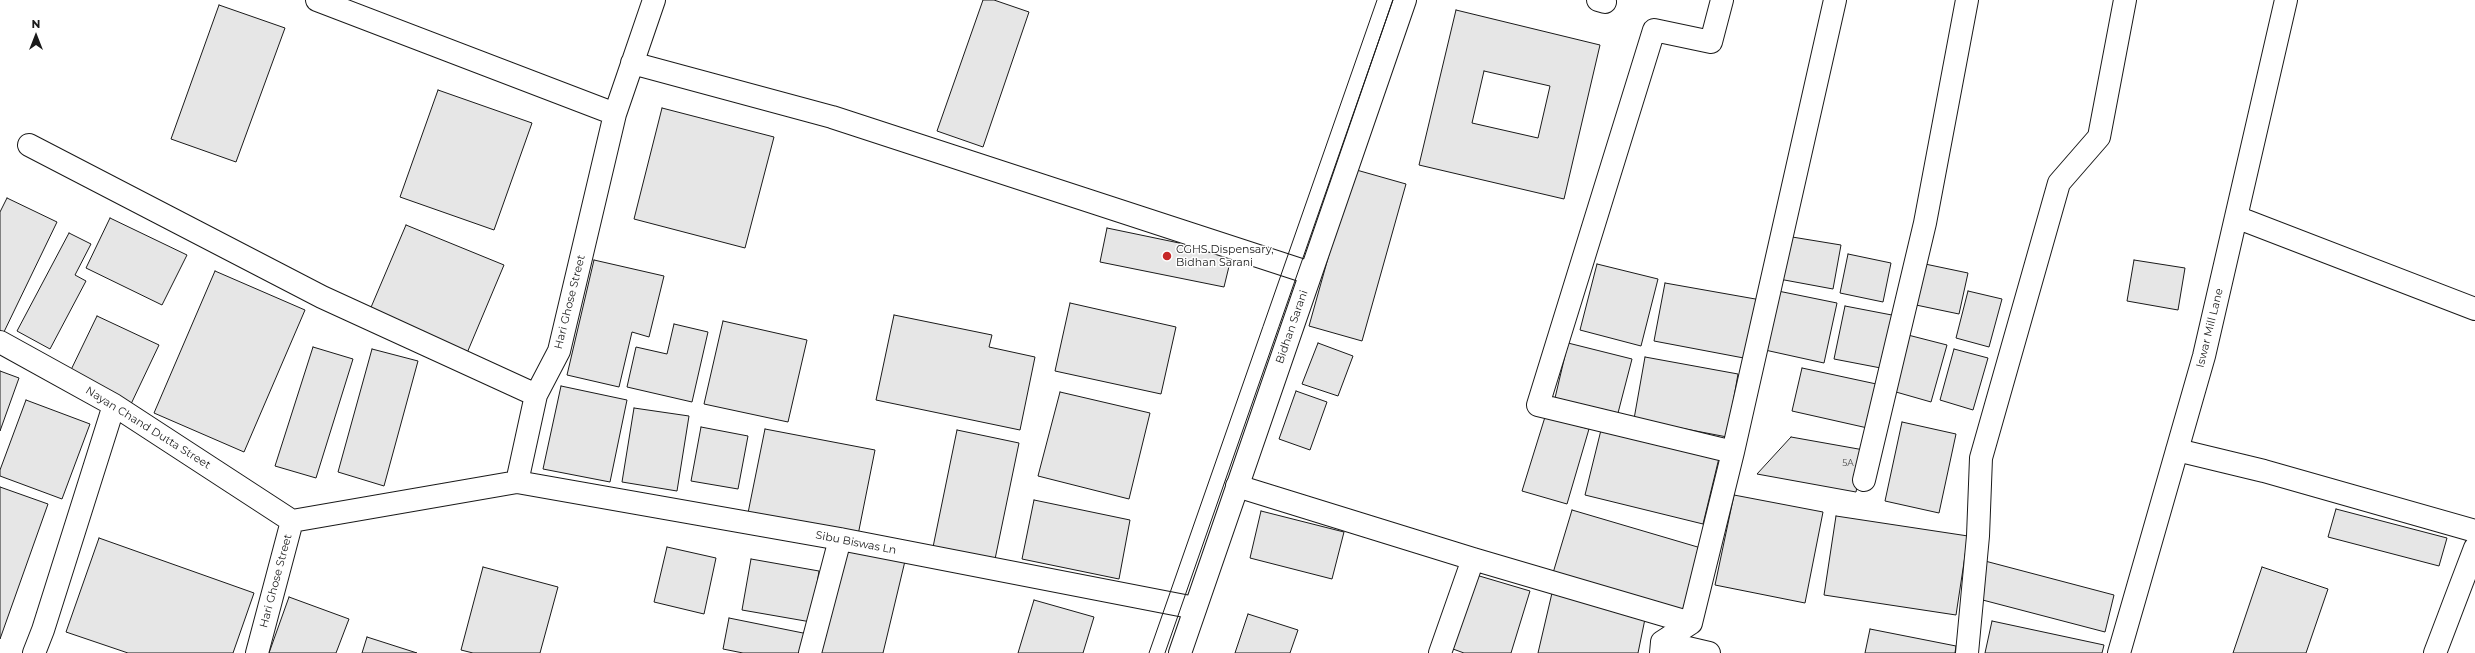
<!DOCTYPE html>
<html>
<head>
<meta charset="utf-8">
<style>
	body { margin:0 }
	#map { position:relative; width:2475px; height:653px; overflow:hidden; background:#fff; font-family:Montserrat,sans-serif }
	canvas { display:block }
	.north { position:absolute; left:16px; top:16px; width:40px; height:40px; -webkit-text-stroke:3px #fff; paint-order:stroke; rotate:0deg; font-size:11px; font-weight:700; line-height:16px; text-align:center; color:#1a1a1a }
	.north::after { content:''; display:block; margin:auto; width:14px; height:18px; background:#1a1a1a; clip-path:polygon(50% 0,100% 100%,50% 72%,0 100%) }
</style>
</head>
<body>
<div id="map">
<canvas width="2475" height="653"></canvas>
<div class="north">N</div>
</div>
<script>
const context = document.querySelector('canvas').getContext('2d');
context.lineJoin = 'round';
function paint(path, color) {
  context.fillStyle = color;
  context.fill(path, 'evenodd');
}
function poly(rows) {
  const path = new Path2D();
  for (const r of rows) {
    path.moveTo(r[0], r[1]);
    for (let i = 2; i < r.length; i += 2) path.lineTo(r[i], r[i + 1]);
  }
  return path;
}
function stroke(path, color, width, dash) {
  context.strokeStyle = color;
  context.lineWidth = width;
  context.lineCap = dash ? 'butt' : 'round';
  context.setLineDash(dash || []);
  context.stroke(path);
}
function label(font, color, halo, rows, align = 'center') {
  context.font = font + ' Montserrat,sans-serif';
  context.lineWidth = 3;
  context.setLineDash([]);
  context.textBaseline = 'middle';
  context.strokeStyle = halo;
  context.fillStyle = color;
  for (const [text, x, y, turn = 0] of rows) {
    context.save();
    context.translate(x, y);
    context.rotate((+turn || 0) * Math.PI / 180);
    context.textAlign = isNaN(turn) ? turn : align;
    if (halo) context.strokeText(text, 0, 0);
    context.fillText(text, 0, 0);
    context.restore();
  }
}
const building = poly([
	[983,0,994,0,1029,12,983,147,937,131,983,0],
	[219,5,285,28,236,162,171,139,219,5],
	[1456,10,1600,45,1564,199,1419,165,1456,10],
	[1484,71,1550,86,1538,138,1472,123,1484,71],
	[438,90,532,123,494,230,400,197,438,90],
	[662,108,774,137,745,248,634,219,662,108],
	[1353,169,1406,184,1362,341,1309,326,1353,169],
	[7,198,57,222,2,336,0,335,0,212,7,198],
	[110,218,187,255,162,305,86,268,110,218],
	[406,225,504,265,467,353,369,312,406,225],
	[1107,228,1232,254,1224,287,1100,262,1107,228],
	[69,233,91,244,75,275,86,281,50,349,17,331,69,233],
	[1786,236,1841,245,1833,289,1779,279,1786,236],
	[1848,254,1891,263,1883,302,1840,293,1848,254],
	[594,260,664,276,649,337,632,332,619,387,567,375,594,260],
	[2134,260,2185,268,2178,310,2127,301,2134,260],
	[1597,264,1658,279,1641,346,1580,330,1597,264],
	[1925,264,1968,273,1959,314,1916,305,1925,264],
	[215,271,305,310,244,452,154,413,215,271],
	[1665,283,1761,300,1749,359,1654,341,1665,283],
	[1778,291,1837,303,1824,363,1765,350,1778,291],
	[1968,291,2002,299,1989,347,1956,338,1968,291],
	[1070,303,1176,327,1161,394,1055,371,1070,303],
	[1845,306,1897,316,1886,369,1834,359,1845,306],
	[894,315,992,335,989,347,1035,357,1020,430,876,400,894,315],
	[97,316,159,345,131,404,69,374,97,316],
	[723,321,807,340,788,422,704,404,723,321],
	[674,324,708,332,692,402,627,387,636,347,667,354,674,324],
	[1904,334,1947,345,1931,402,1889,390,1904,334],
	[1318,343,1353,356,1338,396,1302,384,1318,343],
	[1568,343,1632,359,1618,413,1555,398,1568,343],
	[313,347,353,359,316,478,275,466,313,347],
	[372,349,418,361,384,486,338,472,372,349],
	[1954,349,1988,358,1973,410,1940,400,1954,349],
	[1645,357,1738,374,1727,437,1634,419,1645,357],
	[1802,368,1881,385,1872,429,1792,411,1802,368],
	[0,371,19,378,0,431,0,371],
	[561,386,627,400,610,482,543,469,561,386],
	[1296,391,1327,402,1310,450,1279,439,1296,391],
	[1060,392,1150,413,1129,499,1038,476,1060,392],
	[26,400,90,424,62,499,0,476,0,470,26,400],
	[634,408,689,416,677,491,622,482,634,408],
	[1545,417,1589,429,1567,504,1522,491,1545,417],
	[1902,422,1956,434,1939,513,1885,501,1902,422],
	[701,427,748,436,738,489,691,481,701,427],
	[765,429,875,450,858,535,748,513,765,429],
	[957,430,1019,443,994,564,932,552,957,430],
	[1601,430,1719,458,1703,524,1585,495,1601,430],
	[1791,437,1864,450,1856,492,1757,474,1791,437],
	[0,487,48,504,0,639,0,487],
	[1734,495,1823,512,1805,603,1715,585,1734,495],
	[1034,500,1130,520,1119,579,1022,559,1034,500],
	[2336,509,2447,538,2439,566,2328,537,2336,509],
	[1572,510,1701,548,1682,612,1553,573,1572,510],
	[1261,511,1344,532,1332,579,1250,558,1261,511],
	[1836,516,1968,536,1956,615,1824,595,1836,516],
	[99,538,254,593,233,653,128,653,66,632,99,538],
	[843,546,905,561,883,653,817,653,843,546],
	[667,547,716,558,704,614,654,602,667,547],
	[751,559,819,571,811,622,742,610,751,559],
	[1985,561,2114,595,2105,632,1975,598,1985,561],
	[483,567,558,587,540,653,473,653,461,650,483,567],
	[2262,567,2328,589,2306,653,2233,653,2262,567],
	[1476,575,1530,591,1511,653,1464,653,1453,649,1476,575],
	[1552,593,1646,614,1638,653,1538,653,1552,593],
	[289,597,349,619,336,653,269,653,289,597],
	[1034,600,1094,617,1083,653,1018,653,1034,600],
	[1248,614,1298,630,1290,653,1235,653,1248,614],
	[729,618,808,634,804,653,743,653,723,649,729,618],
	[1992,621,2104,645,2102,653,1985,653,1992,621],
	[1870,629,1956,646,1955,653,1865,653,1870,629],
	[367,637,417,653,362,653,367,637]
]);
const minor = poly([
	[317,0,615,114],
	[1598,0,1605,2],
	[1722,0,1711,42,1654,30,1538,405,1733,452],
	[632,63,832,117,1310,273],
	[29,145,322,297,536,395],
	[2236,217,2475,309],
	[0,342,114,405,292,521],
	[2177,450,2264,471,2475,531],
	[1864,480,1925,223,1967,0],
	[517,482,840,539,1195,608],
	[1237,486,1473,559,1691,623],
	[1662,642,1709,653],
	[34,653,43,630,114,405],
	[257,653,292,521,517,482,536,395,559,351,615,114,654,0],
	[810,653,840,539],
	[1440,653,1473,559],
	[1661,653,1662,642,1691,623,1733,452,1835,0],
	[1967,653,1978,536,1981,458,2059,183,2099,137,2125,0],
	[2119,653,2204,356,2286,0],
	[2435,653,2475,548]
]);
const major = poly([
	[1180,653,1405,0]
]);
const tram = poly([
	[1149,653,1377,0],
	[1165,653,1393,0]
]);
const markers = [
	[1167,256,5,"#c62828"]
];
const numberNames = [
	["5A",1848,463]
];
const poiNames = [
	["CGHS Dispensary,",1176,250],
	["Bidhan Sarani",1176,263]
];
const streetNames = [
	["Hari Ghose Street",570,302,-76],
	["Bidhan Sarani",1292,327,-71],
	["Iswar Mill Lane",2210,328,-76],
	["Nayan Chand Dutta Street",148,428,32],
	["Sibu Biswas Ln",856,543,11],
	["Hari Ghose Street",276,581,-75]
];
paint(building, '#e6e6e6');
stroke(building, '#1a1a1a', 1);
stroke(minor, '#1a1a1a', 24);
stroke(major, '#1a1a1a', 24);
stroke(minor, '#fff', 22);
stroke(major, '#fff', 22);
stroke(tram, '#1a1a1a', 1);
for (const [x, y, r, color] of markers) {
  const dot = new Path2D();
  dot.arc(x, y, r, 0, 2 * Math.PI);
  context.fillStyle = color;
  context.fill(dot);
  stroke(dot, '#fff', 1.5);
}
label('9px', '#4d4d4d', null, numberNames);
label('11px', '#1a1a1a', '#fff', poiNames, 'left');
label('11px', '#1a1a1a', '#fff', streetNames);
</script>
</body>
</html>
